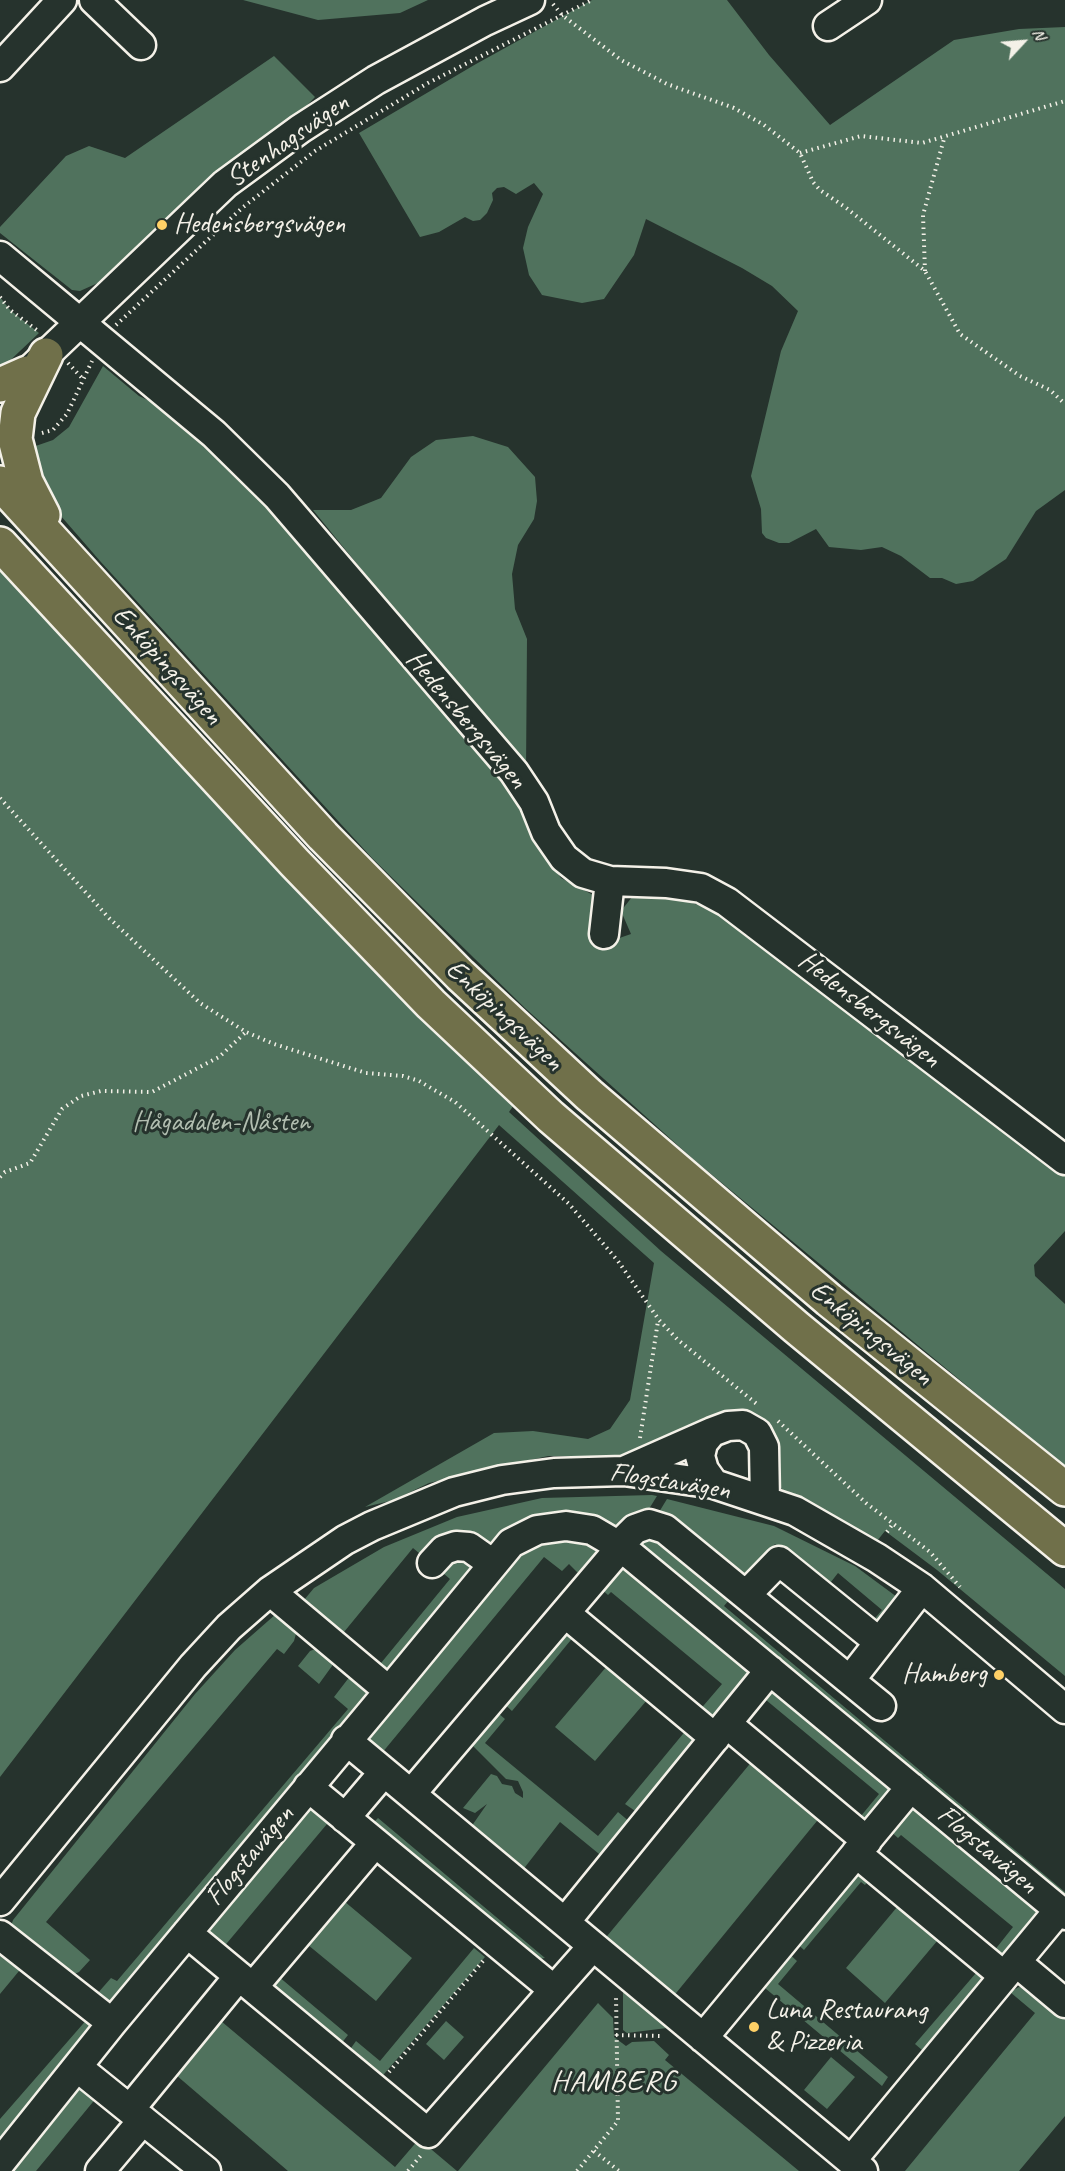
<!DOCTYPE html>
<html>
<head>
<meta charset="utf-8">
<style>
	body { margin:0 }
	#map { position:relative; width:1065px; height:2171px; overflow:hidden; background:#26332d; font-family:Caveat,sans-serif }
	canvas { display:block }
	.north { position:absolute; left:993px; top:12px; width:60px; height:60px; -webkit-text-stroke:4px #26332d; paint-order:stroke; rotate:64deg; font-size:16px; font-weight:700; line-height:24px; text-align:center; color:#f4f1e8 }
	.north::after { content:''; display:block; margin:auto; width:21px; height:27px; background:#f4f1e8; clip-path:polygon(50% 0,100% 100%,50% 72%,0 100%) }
</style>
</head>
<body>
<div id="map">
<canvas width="1065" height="2171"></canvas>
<div class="north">N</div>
</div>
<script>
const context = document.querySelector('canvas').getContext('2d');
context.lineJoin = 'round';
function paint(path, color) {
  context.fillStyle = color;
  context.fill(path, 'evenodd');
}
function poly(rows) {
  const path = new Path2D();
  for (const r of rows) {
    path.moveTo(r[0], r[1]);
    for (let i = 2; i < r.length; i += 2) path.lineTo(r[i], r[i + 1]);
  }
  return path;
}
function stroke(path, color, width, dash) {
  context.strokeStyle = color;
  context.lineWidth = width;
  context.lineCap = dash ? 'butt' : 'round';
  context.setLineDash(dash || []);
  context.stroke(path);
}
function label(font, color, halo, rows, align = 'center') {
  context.font = font + ' Caveat,sans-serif';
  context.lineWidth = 6;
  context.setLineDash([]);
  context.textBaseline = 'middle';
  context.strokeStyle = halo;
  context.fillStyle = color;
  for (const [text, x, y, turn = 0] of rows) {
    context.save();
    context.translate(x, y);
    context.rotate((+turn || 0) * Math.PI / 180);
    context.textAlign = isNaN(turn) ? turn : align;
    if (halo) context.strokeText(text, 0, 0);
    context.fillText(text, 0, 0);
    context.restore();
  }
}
const green = poly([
	[243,0,428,0,400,13,318,20],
	[592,0,727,0,769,55,830,125,954,40,1019,29,1065,27,1065,490,1036,511,1006,559,973,581,956,584,942,578,930,578,901,556,882,547,861,550,829,547,816,529,789,543,779,543,766,538,762,533,761,509,751,476,781,351,798,311,772,286,742,268,646,219,634,255,604,299,582,303,542,295,529,275,523,248,528,227,543,194,534,183,516,194,504,187,497,188,492,193,493,200,487,213,480,220,473,221,465,217,439,232,420,237,359,133,476,64],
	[274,56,315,97,295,118,162,225,100,282,80,291,72,290,0,233,0,227,66,156,89,146,125,158],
	[0,297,10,310,39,333,0,370],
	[103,366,139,396,177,414,269,501,480,748,518,800,546,857,561,878,595,896,590,942,599,945,631,934,621,911,632,897,652,895,676,898,714,910,1008,1128,1065,1175,1065,1231,1034,1265,1035,1276,1065,1304,1065,1467,693,1159,525,1008,372,858,100,561,47,500,27,449,53,440,69,427],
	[473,436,508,447,535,477,537,501,534,519,518,545,512,574,515,609,527,639,526,771,313,510,351,510,381,498,411,457,436,440],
	[0,567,81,657,308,896,516,1102,509,1112,661,1251,1065,1589,1065,1676,937,1570,885,1531,877,1541,785,1494,779,1484,777,1444,763,1423,622,1456,548,1456,429,1483,394,1500,365,1507,494,1433,533,1431,588,1439,610,1429,630,1400,654,1263,499,1125,0,1777],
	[652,1495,657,1496,644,1517,618,1533,426,1559,413,1548,344,1632,352,1640,346,1646,299,1606,314,1588,384,1547,457,1517,542,1498],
	[667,1499,774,1526,855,1566,897,1597,879,1625,871,1623,882,1610,838,1573,827,1587,775,1544,741,1586,656,1517],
	[649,1529,734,1594,724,1606,1065,1892,1065,1905,633,1544],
	[567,1535,608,1550,584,1579,569,1564,562,1571,544,1557,377,1759,358,1737,518,1549],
	[454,1552,473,1565,379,1678,361,1663,369,1654,381,1663,450,1579,437,1568],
	[621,1558,760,1673,715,1726,698,1712,722,1684,611,1592,608,1595,599,1587],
	[276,1614,297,1630,294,1641,284,1654,277,1649,46,1922,90,1960,79,1972,70,1976,11,1926,13,1920,195,1694,235,1650],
	[571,1621,580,1629,512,1711,502,1702],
	[318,1648,332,1659,332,1666,319,1684,298,1666,310,1651],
	[613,1659,653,1693,595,1761,555,1727],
	[354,1671,372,1687,332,1738,111,2004,97,1994,111,1978,117,1981,348,1709,334,1697],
	[767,1681,901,1792,869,1831,856,1822,879,1794,766,1700,763,1703,754,1695],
	[492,1708,505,1719,485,1743,598,1836,618,1812,631,1823,604,1858,560,1822,522,1871,471,1827,487,1804,475,1813,463,1808,491,1774,497,1776,502,1784,512,1786,515,1793,523,1798,523,1792,518,1781,506,1779,469,1742],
	[692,1723,707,1736,641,1815,625,1804],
	[758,1754,826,1810,672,1998,603,1941],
	[914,1799,1048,1913,1006,1969,990,1956,1013,1927,901,1835,898,1838,889,1830],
	[309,1805,359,1844,356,1848,327,1824,222,1949,202,1926],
	[378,1818,545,1958,538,1959,373,1823],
	[857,1865,875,1872,865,1885,861,1882,804,1950,794,1941],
	[338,1896,412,1958,376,2001,302,1940],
	[903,1900,943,1934,885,2003,846,1968],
	[0,1943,24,1965,0,1994],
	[474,1948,485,1957,378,2081,346,2055,356,2041,380,2061],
	[786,1951,797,1961,778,1984,888,2077,882,2086,759,1983],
	[982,1966,995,1977,929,2056,915,2044],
	[278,1976,348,2035,337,2049,258,1985],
	[627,1986,670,2023,667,2028,627,2033,623,2030,623,1993],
	[1019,1987,1031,1989,1065,2014,1065,2116,1019,2171,905,2171,1035,2013,1010,1992],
	[598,2003,613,2018,614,2037,626,2046,632,2042,654,2041,669,2055,665,2060,799,2171,458,2171],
	[215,2016,395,2167,419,2139,457,2171,288,2171,169,2069],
	[89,2017,96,2022,0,2139,0,2119],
	[446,2021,464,2037,444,2060,426,2044],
	[831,2057,855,2077,827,2109,804,2090],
	[82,2073,102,2091,36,2171,0,2171]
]);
const path = poly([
	[553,4,562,15,621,60,667,84,734,108,764,125,800,153,813,182,820,190,845,207,925,271,960,334,1020,376,1050,390,1065,404],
	[800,153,861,136,922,143,1065,101],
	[925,271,923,215,944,139],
	[0,297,10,310,38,331],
	[116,325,242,208,315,151,428,83,592,0],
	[68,363,82,378],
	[42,433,53,430,67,414,92,361],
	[0,798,109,918,200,1003,246,1032,274,1044,366,1073,403,1076,419,1081,455,1102,569,1204,618,1261,659,1320,677,1339,758,1405],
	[0,1177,5,1172,30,1163,62,1109,81,1096,101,1091,152,1092,219,1057,246,1032],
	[778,1421,866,1503,930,1552,960,1587],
	[640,1438,658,1321],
	[887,1532,892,1525],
	[616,2035,663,2036],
	[389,2072,483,1961],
	[594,2151,619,2171],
	[408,2171,422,2154],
	[577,2171,618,2121,616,1996]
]);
const minor = poly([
	[94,0,141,45],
	[828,26,867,0],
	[0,67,62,0],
	[0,256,214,434,277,496,514,772,534,802,546,832,564,858,583,873,610,881,666,883,701,888,727,902,1065,1160],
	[29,371,225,184,300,129,376,80,485,21,530,0],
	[604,934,610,881],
	[626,1470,712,1432],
	[714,1484,704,1470,700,1456,703,1443,712,1432,728,1426,743,1425,757,1433,764,1447,765,1501],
	[432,1563,444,1550,456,1546,469,1547,493,1564],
	[746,1595,779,1561,879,1642],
	[565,1613,715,1738],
	[850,1680,922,1588],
	[389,1691,511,1543,537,1530,566,1526,592,1530,621,1547,1065,1915],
	[727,1724,867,1841],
	[346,1740,863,2171],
	[411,1794,621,1547,626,1538,635,1529,649,1524,665,1529,881,1706],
	[345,1818,384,1772],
	[856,1853,1004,1976],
	[0,1901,193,1666,229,1627,270,1591,345,1540,372,1526,454,1492,502,1480,554,1473,624,1471,714,1484,795,1511,877,1558,922,1588,1065,1709],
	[565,1922,770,1670],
	[187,1933,428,2133,554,1990,308,1787],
	[0,1935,112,2023,0,2163],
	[1016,1962,1065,2003],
	[253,1987,375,1843],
	[554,1990,593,1946],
	[112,2023,389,1691,270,1591],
	[703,2038,911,1787],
	[77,2067,206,2171],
	[130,2109,239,1976],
	[851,2161,1059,1910],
	[100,2171,143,2120]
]);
const major = poly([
	[0,385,27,373],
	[0,483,323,836,460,975,589,1095,829,1300,1065,1489],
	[43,515,26,482,15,439,18,413,46,355],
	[0,544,295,863,431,1004,551,1117,796,1327,1065,1549]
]);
const markers = [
	[162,225,6,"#ffd166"],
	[999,1675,6,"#ffd166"],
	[754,2027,6,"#ffd166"]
];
const streetNames = [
	["Stenhagsvägen",288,141,-35],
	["Enköpingsvägen",167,666,48],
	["Hedensbergsvägen",466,720,50],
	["Hedensbergsvägen",869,1010,38],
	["Enköpingsvägen",504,1016,43],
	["Enköpingsvägen",871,1334,39],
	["Flogstavägen",670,1482,9],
	["Flogstavägen",987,1850,40],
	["Flogstavägen",250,1856,-50]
];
const poiNames = [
	["Hedensbergsvägen",174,225],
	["Hamberg",987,1675,"right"],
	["Luna Restaurang",766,2011],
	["& Pizzeria",766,2043]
];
const parkNames = [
	["Hågadalen-Nåsten",221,1123]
];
const neighbourhoodNames = [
	["HAMBERG",614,2082]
];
paint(green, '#50725d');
stroke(minor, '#f4f1e8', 33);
stroke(major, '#f4f1e8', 38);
stroke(path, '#f4f1e8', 4, [1.5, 4.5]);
stroke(minor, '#26332d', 28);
stroke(major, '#70704a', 33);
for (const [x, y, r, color] of markers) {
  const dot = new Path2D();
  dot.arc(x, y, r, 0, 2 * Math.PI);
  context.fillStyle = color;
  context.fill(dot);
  stroke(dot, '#26332d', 2);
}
label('28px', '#f4f1e8', '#26332d', streetNames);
label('28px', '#f4f1e8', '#26332d', poiNames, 'left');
label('28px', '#b2beb0', '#26332d', parkNames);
context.letterSpacing = '1.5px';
label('30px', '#f4f1e8', '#26332d', neighbourhoodNames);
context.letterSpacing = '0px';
</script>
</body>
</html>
